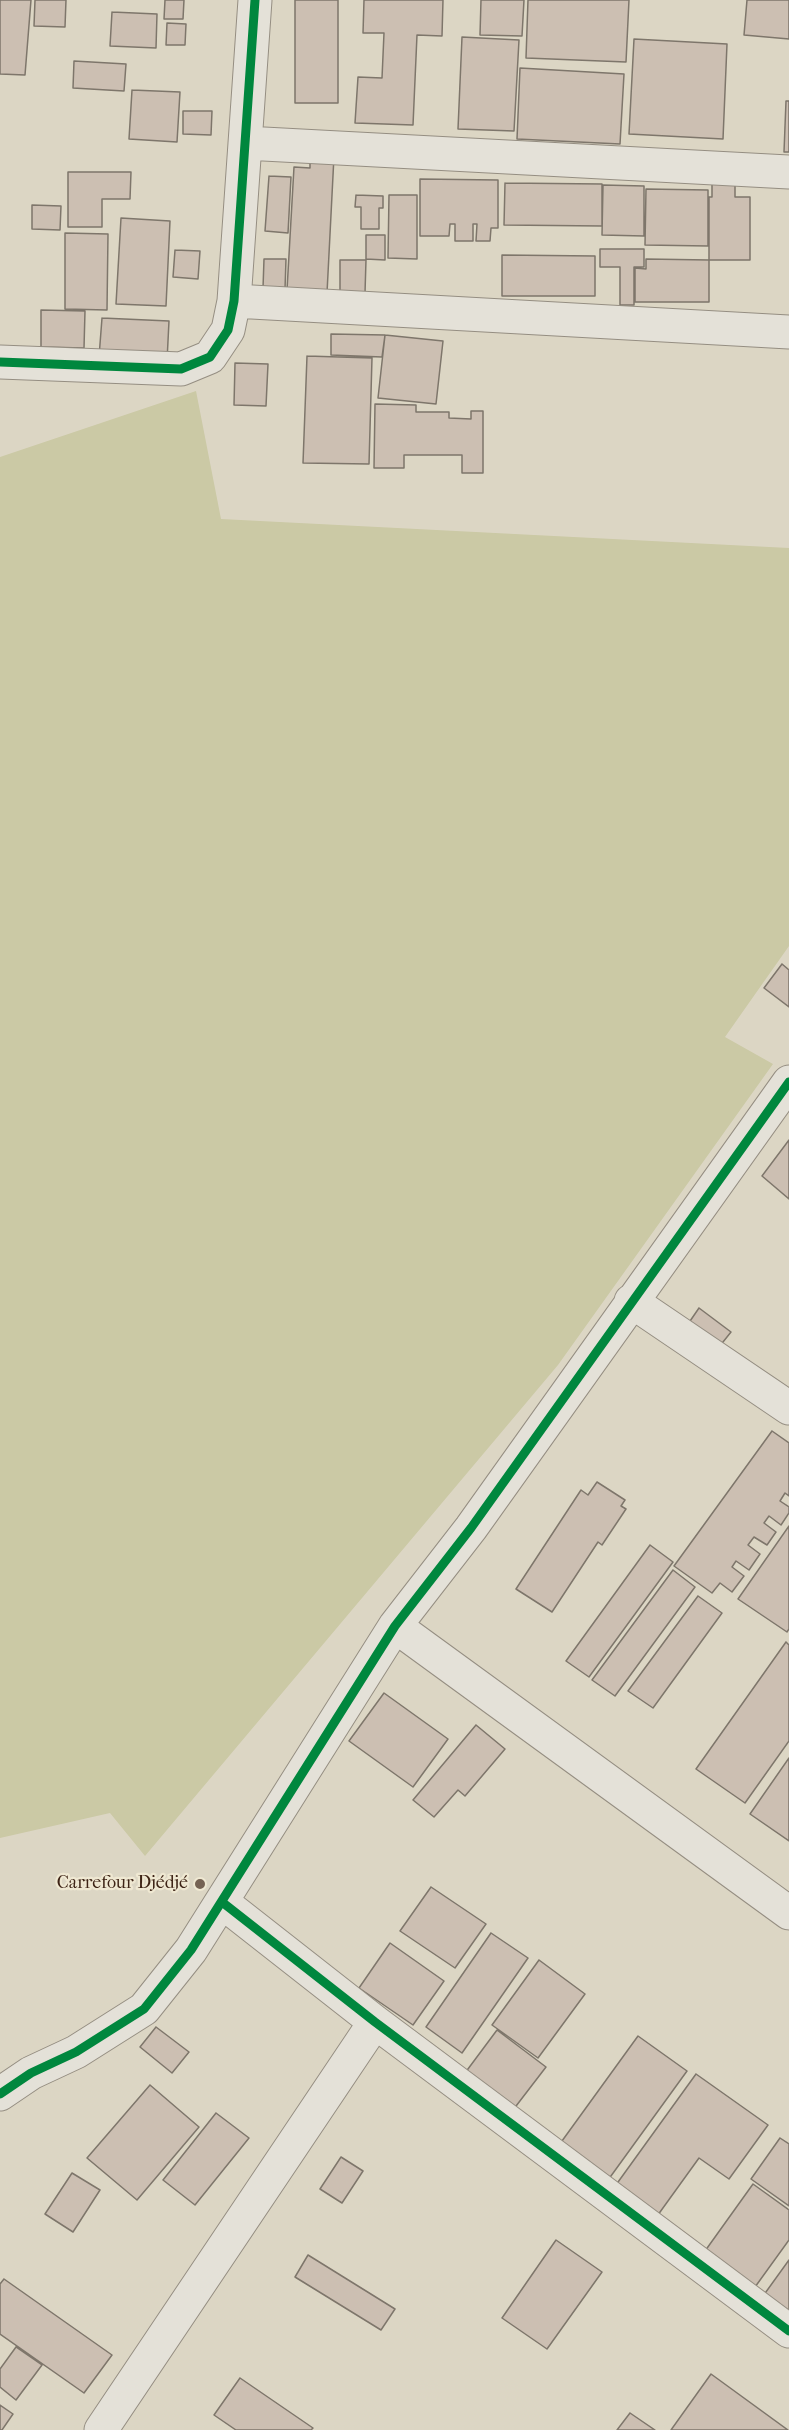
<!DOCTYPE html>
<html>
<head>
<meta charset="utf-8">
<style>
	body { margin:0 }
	canvas { display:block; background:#dcd6c4 }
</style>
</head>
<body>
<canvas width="789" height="2430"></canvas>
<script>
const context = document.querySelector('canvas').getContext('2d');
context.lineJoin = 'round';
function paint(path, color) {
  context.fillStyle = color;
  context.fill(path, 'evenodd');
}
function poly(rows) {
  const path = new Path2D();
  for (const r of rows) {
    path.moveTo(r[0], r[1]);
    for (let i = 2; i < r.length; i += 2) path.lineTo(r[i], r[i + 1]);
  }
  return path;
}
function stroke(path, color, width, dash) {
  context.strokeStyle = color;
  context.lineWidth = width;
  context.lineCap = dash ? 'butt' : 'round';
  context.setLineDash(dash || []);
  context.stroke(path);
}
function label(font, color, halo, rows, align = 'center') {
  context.font = font + ' "IM FELL French Canon",serif';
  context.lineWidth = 4.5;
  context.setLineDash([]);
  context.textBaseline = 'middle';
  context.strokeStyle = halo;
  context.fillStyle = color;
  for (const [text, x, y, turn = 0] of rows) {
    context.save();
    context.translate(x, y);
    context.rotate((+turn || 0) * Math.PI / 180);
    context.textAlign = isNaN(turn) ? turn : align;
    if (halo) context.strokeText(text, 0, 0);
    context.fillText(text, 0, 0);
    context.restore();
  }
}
const green = poly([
	[196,391,221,519,789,548,789,946,725,1037,773,1064,558,1365,145,1856,110,1813,0,1838,0,457]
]);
const building = poly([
	[0,0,31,0,25,75,0,74,0,0],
	[35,0,66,0,65,27,34,26,35,0],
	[165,0,184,0,183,19,164,19,165,0],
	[295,0,338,0,338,103,295,103,295,0],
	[364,0,443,0,442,36,417,35,413,125,355,123,358,77,382,78,384,33,363,33,364,0],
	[481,0,524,0,522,36,480,35,481,0],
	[528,0,629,0,626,62,526,58,528,0],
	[747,0,789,0,789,39,744,35,747,0],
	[112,12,157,14,156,48,110,46,112,12],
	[167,23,186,24,185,45,166,45,167,23],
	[462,37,519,40,514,131,458,129,462,37],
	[634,39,727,44,723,139,629,134,634,39],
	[74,61,126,64,124,91,73,88,74,61],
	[520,68,624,74,620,144,517,139,520,68],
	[132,90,180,92,177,142,129,139,132,90],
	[786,101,789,101,789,152,784,152,786,101],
	[183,111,212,111,211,135,183,134,183,111],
	[310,155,334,156,327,293,287,290,294,167,310,168,310,155],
	[68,172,131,172,130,199,102,199,102,227,68,227,68,172],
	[269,176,291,177,288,233,265,231,269,176],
	[420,179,498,180,498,228,491,228,490,241,476,241,477,224,473,224,473,241,455,241,455,224,450,224,449,236,420,236,420,179],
	[505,183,602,184,602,226,504,225,505,183],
	[712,183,735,183,735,197,750,197,750,260,709,260,709,197,712,197,712,183],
	[603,185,644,186,644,236,602,235,603,185],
	[646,189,708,190,708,246,645,245,646,189],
	[356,195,383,196,383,208,379,208,379,229,361,229,361,207,355,207,356,195],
	[389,195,417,195,417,259,388,258,389,195],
	[32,205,61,206,60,230,32,229,32,205],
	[121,218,170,221,166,306,116,304,121,218],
	[65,233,108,234,107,310,65,309,65,233],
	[366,235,385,235,385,260,366,259,366,235],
	[600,249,644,249,644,267,634,267,634,305,620,305,620,267,600,267,600,249],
	[175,250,200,251,198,279,173,277,175,250],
	[502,255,595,256,595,296,502,296,502,255],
	[264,259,286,259,285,289,263,288,264,259],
	[646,259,709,260,709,302,635,302,635,268,646,269,646,259],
	[340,260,366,260,365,293,340,293,340,260],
	[41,310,85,311,84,348,41,347,41,310],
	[102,318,169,321,167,361,99,357,102,318],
	[331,334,385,335,382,357,331,355,331,334],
	[385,335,443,341,436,404,378,398,385,335],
	[307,356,372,358,369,464,303,463,307,356],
	[235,363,268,364,266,406,234,405,235,363],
	[375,404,416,405,416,412,449,412,449,418,471,419,471,411,483,411,483,473,462,473,462,455,404,455,404,468,374,468,375,404],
	[782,964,789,970,789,1007,764,988,782,964],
	[789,1140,789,1199,762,1176,789,1140],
	[699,1308,731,1332,719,1347,688,1324,699,1308],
	[772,1431,789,1443,789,1496,785,1493,780,1501,789,1507,789,1513,781,1525,769,1516,764,1523,776,1532,767,1545,754,1537,748,1545,760,1554,749,1570,736,1561,732,1567,744,1576,732,1592,720,1583,712,1593,674,1566,772,1431],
	[597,1482,625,1500,621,1506,626,1509,602,1545,598,1542,552,1612,516,1589,581,1490,588,1495,597,1482],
	[789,1526,789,1629,787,1632,738,1599,789,1526],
	[650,1545,673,1562,589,1677,566,1661,650,1545],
	[673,1570,695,1587,615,1696,592,1680,673,1570],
	[698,1596,722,1613,653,1708,628,1691,698,1596],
	[786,1642,789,1645,789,1741,745,1803,696,1769,786,1642],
	[384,1693,448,1739,413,1787,349,1741,384,1693],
	[476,1725,505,1749,465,1796,458,1790,434,1817,413,1800,476,1725],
	[789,1758,789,1841,750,1814,789,1758],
	[431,1887,486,1924,455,1968,400,1931,431,1887],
	[491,1933,528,1958,462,2053,426,2027,491,1933],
	[390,1943,444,1981,413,2025,359,1988,390,1943],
	[539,1960,585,1994,538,2058,492,2025,539,1960],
	[156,2027,189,2052,172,2073,140,2047,156,2027],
	[497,2030,546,2067,513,2110,465,2073,497,2030],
	[638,2036,687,2071,603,2187,554,2152,638,2036],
	[696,2074,768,2125,729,2179,699,2158,655,2219,613,2189,696,2074],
	[150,2085,199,2127,137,2200,87,2158,150,2085],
	[216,2113,249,2138,195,2205,163,2180,216,2113],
	[780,2138,789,2144,789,2206,751,2179,780,2138],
	[341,2157,363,2171,342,2203,320,2189,341,2157],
	[72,2173,100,2190,73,2232,45,2214,72,2173],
	[753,2184,789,2210,789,2240,750,2294,700,2258,753,2184],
	[556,2240,602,2272,547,2349,502,2318,556,2240],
	[308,2255,395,2309,381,2330,295,2277,308,2255],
	[789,2260,789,2325,758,2303,789,2260],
	[4,2279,112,2355,84,2393,0,2334,0,2284,4,2279],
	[16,2347,42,2365,16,2400,0,2387,0,2369,16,2347],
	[711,2374,788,2430,671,2430,711,2374],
	[240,2378,313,2428,311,2430,236,2430,214,2415,240,2378],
	[0,2405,13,2414,2,2430,0,2430,0,2405],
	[630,2413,655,2430,617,2430,630,2413]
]);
const minor = poly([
	[245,143,789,172],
	[234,301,789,332],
	[0,362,181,369,210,357,228,330,234,301,255,0],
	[631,1301,789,1408],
	[395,1626,789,1913],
	[222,1902,375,2022,789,2331],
	[0,2094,31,2073,76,2052,144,2009,191,1950,395,1626,471,1528,789,1082],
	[101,2430,375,2022]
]);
const cycleway = poly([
	[0,362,181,369,210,357,228,330,234,301,255,0],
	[222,1902,375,2022,789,2331],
	[0,2094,31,2073,76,2052,144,2009,191,1950,395,1626,471,1528,789,1082]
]);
const markers = [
	[200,1884,6,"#756253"]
];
const poiNames = [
	["Carrefour Djédjé",188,1884]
];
paint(green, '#cbc9a5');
paint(building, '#ccbfb2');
stroke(building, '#7e766b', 1.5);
stroke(minor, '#958e82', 35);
stroke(minor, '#e4e1d8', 33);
stroke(cycleway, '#00873e', 9);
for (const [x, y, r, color] of markers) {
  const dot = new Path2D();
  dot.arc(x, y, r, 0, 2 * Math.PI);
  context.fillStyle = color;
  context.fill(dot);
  stroke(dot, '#efe8d2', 2);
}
label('18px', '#3e2416', '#efe8d2', poiNames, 'right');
</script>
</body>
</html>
